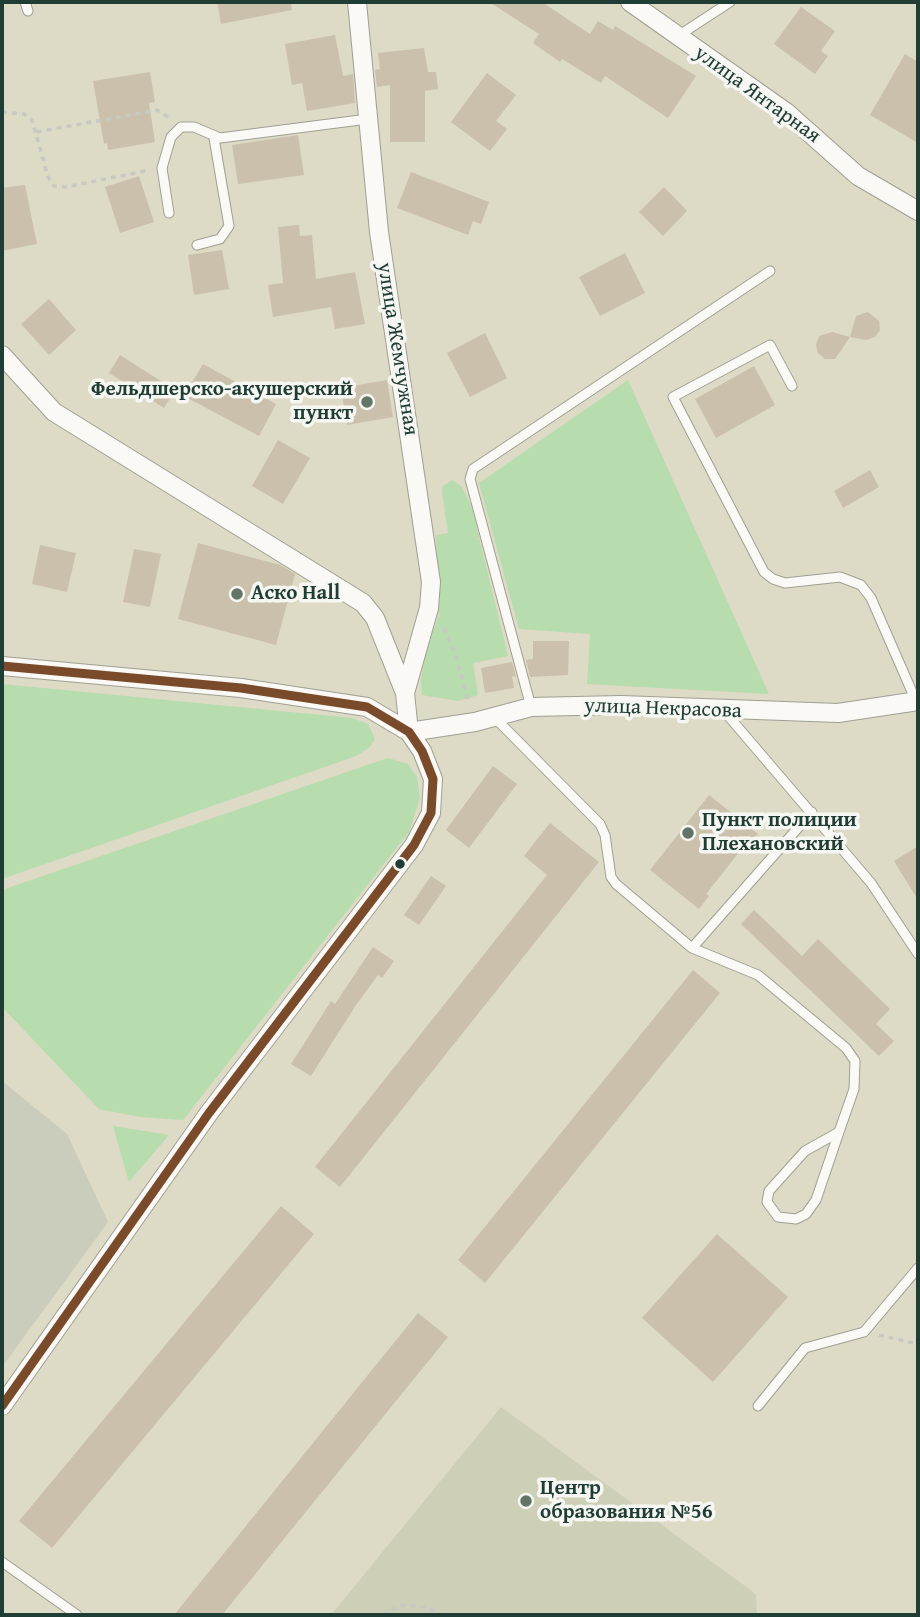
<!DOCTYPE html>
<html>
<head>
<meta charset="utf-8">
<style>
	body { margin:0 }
	#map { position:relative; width:920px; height:1617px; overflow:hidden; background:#dddac6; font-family:"Gentium Book Plus",serif }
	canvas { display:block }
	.frame { position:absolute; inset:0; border:4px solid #1f3d34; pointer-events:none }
</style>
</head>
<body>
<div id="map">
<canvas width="920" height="1617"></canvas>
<div class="frame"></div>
</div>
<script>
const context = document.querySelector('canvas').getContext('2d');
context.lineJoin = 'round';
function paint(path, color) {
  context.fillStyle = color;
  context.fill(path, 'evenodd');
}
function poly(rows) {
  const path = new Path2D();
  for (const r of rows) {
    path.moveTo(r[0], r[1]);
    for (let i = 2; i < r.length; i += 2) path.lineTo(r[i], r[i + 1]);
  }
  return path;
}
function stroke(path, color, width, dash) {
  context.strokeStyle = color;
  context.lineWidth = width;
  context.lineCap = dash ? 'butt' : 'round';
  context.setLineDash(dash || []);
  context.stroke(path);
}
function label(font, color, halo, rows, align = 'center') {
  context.font = font + ' "Gentium Book Plus",serif';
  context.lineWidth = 7;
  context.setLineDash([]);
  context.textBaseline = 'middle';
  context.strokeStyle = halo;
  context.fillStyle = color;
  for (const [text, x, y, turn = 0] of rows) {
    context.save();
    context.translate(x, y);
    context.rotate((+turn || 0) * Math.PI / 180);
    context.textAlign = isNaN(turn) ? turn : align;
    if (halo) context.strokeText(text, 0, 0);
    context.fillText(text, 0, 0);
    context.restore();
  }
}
const built = poly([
	[501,1407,756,1594,757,1615,331,1615]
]);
const industrial = poly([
	[2,1081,67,1134,108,1222,2,1367]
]);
const green = poly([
	[628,380,769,694,587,684,590,634,519,629,479,483],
	[452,480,462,487,472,508,508,656,473,663,478,695,458,701,422,695,421,681,426,650,439,616,436,535,448,533,442,492,443,486],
	[2,684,352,718,368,724,375,739,369,748,356,756,2,879],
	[388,758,408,764,417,777,420,798,409,832,183,1120,140,1117,99,1109,2,1007,2,890],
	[113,1126,169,1135,129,1182]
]);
const building = poly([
	[217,2,291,2,292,10,221,24],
	[489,2,542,2,590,34,598,21,613,30,615,26,696,76,668,118,605,76,601,83,562,59,560,62,533,43,539,34],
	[801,7,835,31,821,51,828,56,815,74,774,44],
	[335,35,343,76,353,74,355,103,307,111,302,83,292,85,285,44],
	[424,48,428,72,436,72,438,89,425,91,425,142,390,142,390,85,377,87,375,70,380,69,378,53],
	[905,54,918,62,918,143,870,115],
	[150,72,155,102,149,103,155,142,108,150,107,143,104,144,93,81],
	[487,73,516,95,496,121,507,129,490,151,451,122],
	[298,135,304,175,238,184,232,145],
	[411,172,489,202,481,224,473,221,468,235,397,208],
	[139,176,154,222,120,233,105,187],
	[25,185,37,244,2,251,2,188],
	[664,187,687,211,663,236,639,212],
	[299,225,300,236,312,235,316,279,355,272,365,324,335,329,331,307,273,317,268,285,283,283,278,227],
	[222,250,229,289,194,295,188,255],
	[625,253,645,293,600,316,579,277],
	[49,299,76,330,49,355,21,324],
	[868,312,879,321,880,330,875,337,866,340,850,337,835,359,825,359,818,353,816,345,819,336,832,332,850,337,856,316],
	[485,333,507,378,470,397,447,353],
	[120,355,175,390,164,408,109,373],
	[203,364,276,404,259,436,184,396],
	[754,366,775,405,716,438,695,399],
	[387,380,393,417,347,425,341,388],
	[278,440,310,458,283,504,252,486],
	[870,470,879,487,843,508,834,491],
	[198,543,280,565,295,574,276,645,178,619],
	[40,545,76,553,67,592,32,584],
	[134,549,161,554,150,607,123,602],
	[533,641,569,641,568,675,530,677,526,660,533,659],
	[512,662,516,677,512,676,514,688,485,693,481,668],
	[493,766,517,784,469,848,446,830],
	[709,795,758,834,747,848,744,846,706,894,709,896,699,909,650,870],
	[550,823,599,862,340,1187,315,1167,547,875,524,856],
	[918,846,918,900,894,861],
	[431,876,446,886,419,925,404,915],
	[754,910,802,956,818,939,890,1009,876,1024,894,1041,879,1056,741,924],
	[373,947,394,961,382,978,378,975,356,1005,311,1076,291,1064,331,1001,335,1004],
	[693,970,720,993,485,1283,458,1260],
	[281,1206,314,1234,52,1548,19,1521],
	[717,1234,788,1297,713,1382,642,1318],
	[418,1313,448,1337,222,1615,174,1615]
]);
const path = poly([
	[2,112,24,114,32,120,48,177,54,186,66,187,150,170],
	[37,132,157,110,171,119],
	[444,628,457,659,469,703],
	[879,1335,918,1344],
	[383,1615,399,1606,408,1605,428,1608,442,1615]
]);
const service = poly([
	[25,2,28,11],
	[678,36,730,2],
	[169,213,162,168,171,137,181,127,194,127,220,138,368,119],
	[197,245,220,239,229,226,214,138],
	[792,386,770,345,673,397,764,572,773,579,785,583,840,577,861,585,871,598,916,701],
	[531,707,470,479,473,469,770,271],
	[724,711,871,883,918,954],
	[494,717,600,824,605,835,611,877,616,884,692,948],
	[812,812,692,948,758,975,846,1048,855,1061,854,1089,839,1132,816,1200,806,1214,796,1219,778,1217,767,1202,769,1191,805,1151,839,1132],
	[758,1406,805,1348,864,1332,918,1268],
	[2,1562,77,1615]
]);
const minor = poly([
	[357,2,379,232,431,582,429,608,405,693],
	[630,2,786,112,858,176,918,211],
	[2,355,54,412,363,603,375,618,405,693,409,732],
	[2,666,241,688,367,707,409,732,422,751,433,779,431,813,414,845,209,1113,2,1406],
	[409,732,475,722,531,707,621,705,838,713,918,701]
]);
const bus1 = poly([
	[2,666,241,688,367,707,409,732,422,751,433,779,431,813,414,845,209,1113,2,1406]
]);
const markers = [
	[367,402,7,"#627467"],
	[237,594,7,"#627467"],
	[688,833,7,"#627467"],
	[400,864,6,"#1f3d34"],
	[526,1501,7,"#627467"]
];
const streetNames = [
	["улица Янтарная",757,95,36],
	["улица Жемчужная",397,349,81],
	["улица Некрасова",663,709,2]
];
const poiNames = [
	["Фельдшерско-акушерский",353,390,"right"],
	["пункт",353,414,"right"],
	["Аско Hall",251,594],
	["Пункт полиции",702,821],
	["Плехановский",702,845],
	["Центр",540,1489],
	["образования №56",540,1513]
];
paint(built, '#cdcfb6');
paint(industrial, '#caccbc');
paint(green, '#b7dcad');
paint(building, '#cbc0ac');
stroke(service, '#9ea093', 11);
stroke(minor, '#9ea093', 20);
stroke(path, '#c7c9c3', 3.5, [5, 5]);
stroke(service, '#faf9f6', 9);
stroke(minor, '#faf9f6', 18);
stroke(bus1, '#7a4b2a', 9);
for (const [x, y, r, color] of markers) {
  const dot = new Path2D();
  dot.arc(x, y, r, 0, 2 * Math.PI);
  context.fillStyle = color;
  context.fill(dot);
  stroke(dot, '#f6f6f2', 2.5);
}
label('21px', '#1f3d34', '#f6f6f2', streetNames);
label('bold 21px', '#1f3d34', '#f6f6f2', poiNames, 'left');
</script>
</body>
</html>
